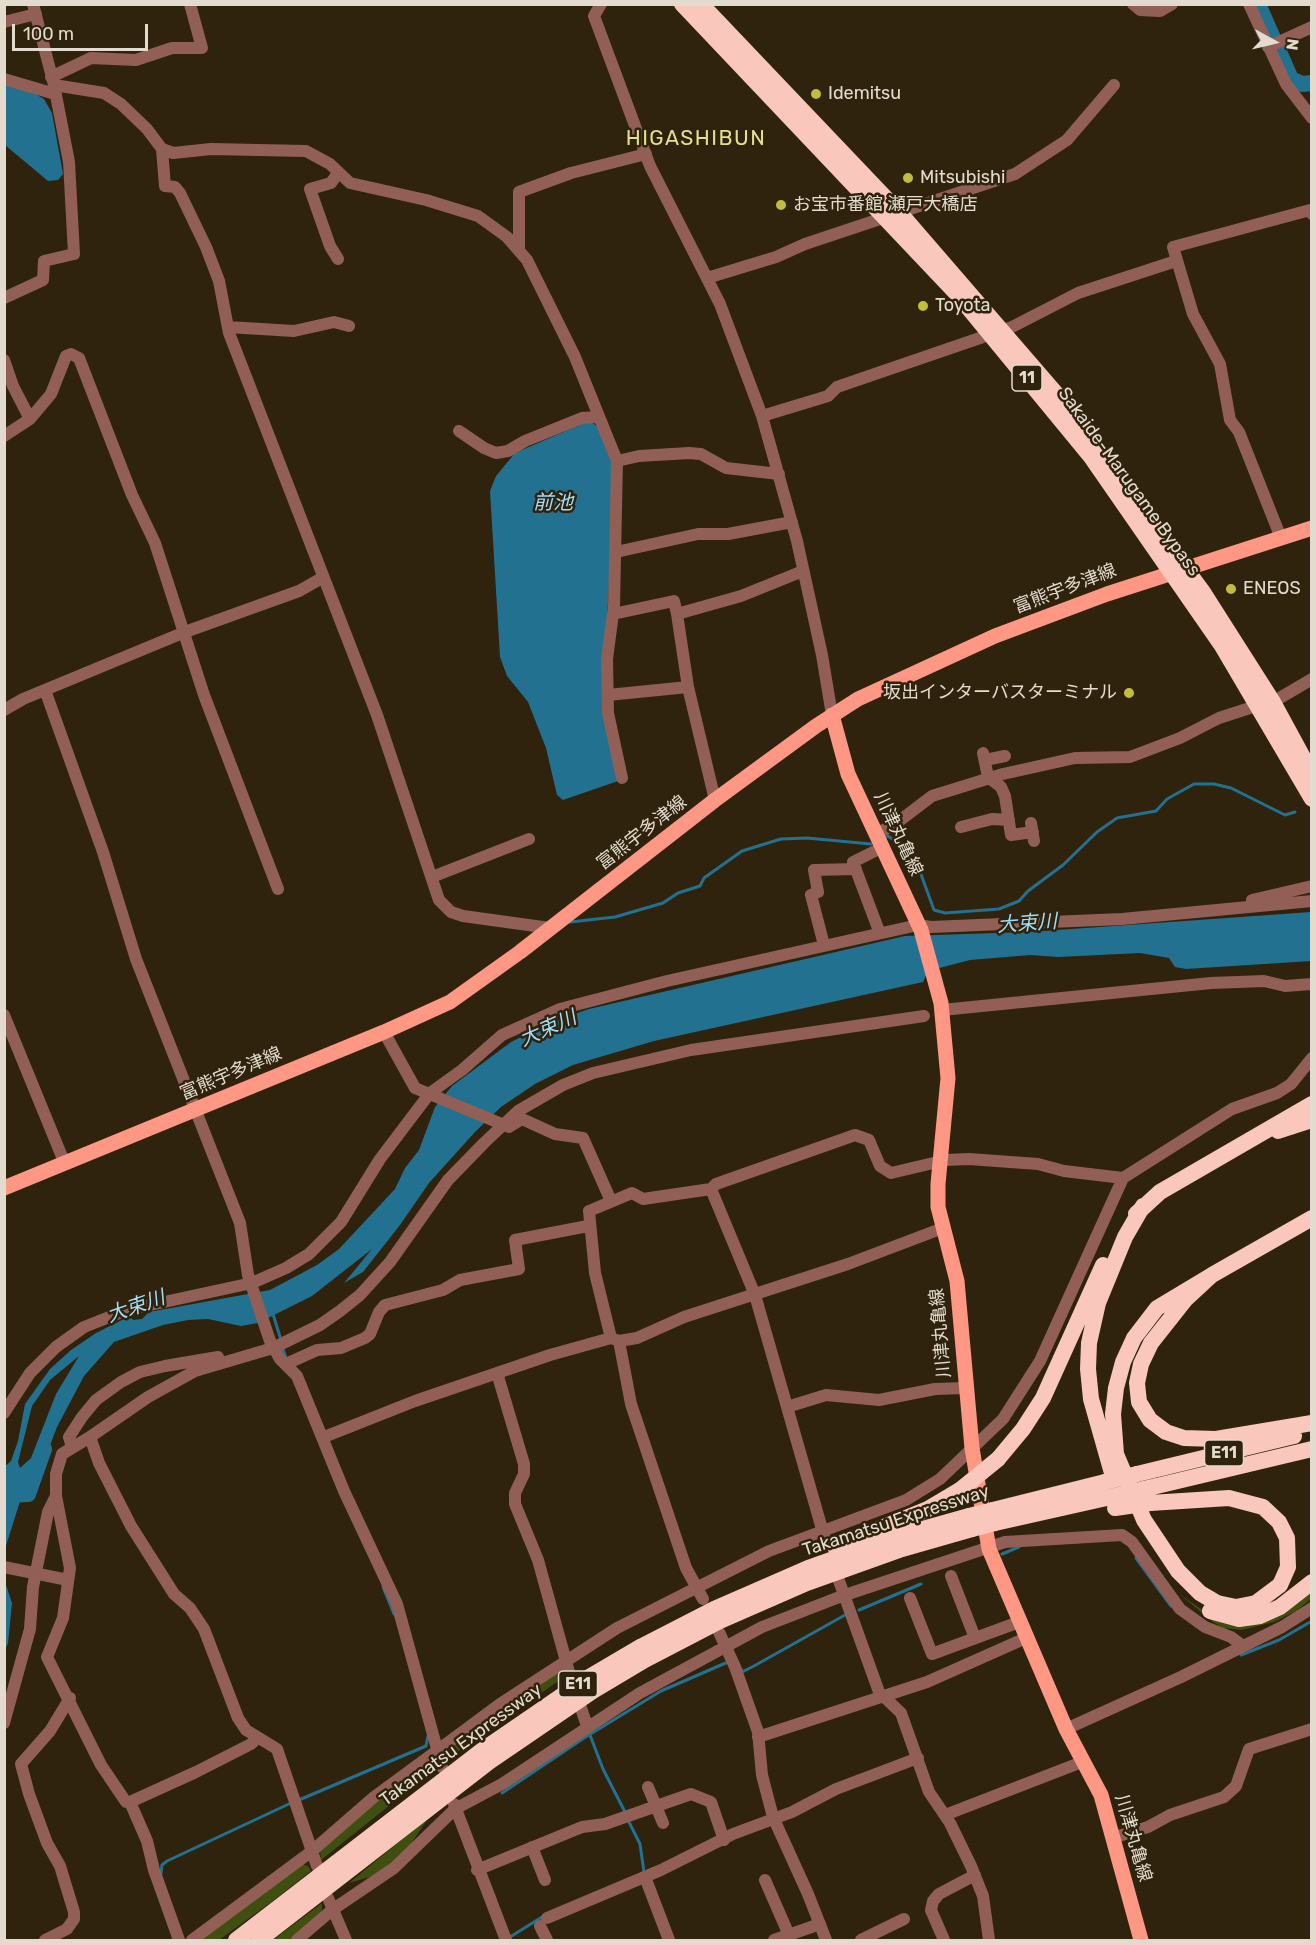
<!DOCTYPE html>
<html>
<head>
<meta charset="utf-8">
<style>
	body { margin:0 }
	#map { position:relative; width:1316px; height:1945px; overflow:hidden; background:#2f230d; font-family:Rubik,sans-serif }
	canvas { display:block }
	.frame { position:absolute; inset:0; border:6px solid #e3dbce; pointer-events:none }
	.north { position:absolute; left:1244px; top:12px; width:60px; height:60px; -webkit-text-stroke:4px #2f230d; paint-order:stroke; rotate:98deg; font-size:16px; font-weight:700; line-height:24px; text-align:center; color:#e3dbce }
	.north::after { content:''; display:block; margin:auto; width:21px; height:27px; background:#e3dbce; clip-path:polygon(50% 0,100% 100%,50% 72%,0 100%) }
	.scale { position:absolute; left:12px; top:24px; width:136px; height:27px; box-sizing:border-box; border:3px solid #e3dbce; border-top:0; padding-left:8px; font-size:18px; line-height:21px; white-space:nowrap; color:#e3dbce; -webkit-text-stroke:4px #2f230d; paint-order:stroke }
</style>
</head>
<body>
<div id="map">
<canvas width="1316" height="1945"></canvas>
<div class="frame"></div>
<div class="north">N</div>
<div class="scale">100 m</div>
</div>
<script>
const context = document.querySelector('canvas').getContext('2d');
context.lineJoin = 'round';
function paint(path, color) {
  context.fillStyle = color;
  context.fill(path, 'evenodd');
}
function poly(rows) {
  const path = new Path2D();
  for (const r of rows) {
    path.moveTo(r[0], r[1]);
    for (let i = 2; i < r.length; i += 2) path.lineTo(r[i], r[i + 1]);
  }
  return path;
}
function stroke(path, color, width, dash) {
  context.strokeStyle = color;
  context.lineWidth = width;
  context.lineCap = dash ? 'butt' : 'round';
  context.setLineDash(dash || []);
  context.stroke(path);
}
function label(font, color, halo, rows, align = 'center') {
  context.font = font + ' Rubik,"Noto Sans JP",sans-serif';
  context.lineWidth = 5;
  context.setLineDash([]);
  context.textBaseline = 'middle';
  context.strokeStyle = halo;
  context.fillStyle = color;
  for (const [text, x, y, turn = 0] of rows) {
    context.save();
    context.translate(x, y);
    context.rotate((+turn || 0) * Math.PI / 180);
    context.textAlign = isNaN(turn) ? turn : align;
    if (halo) context.strokeText(text, 0, 0);
    context.fillText(text, 0, 0);
    context.restore();
  }
}
const green = poly([
	[1311,1587,1311,1599,1296,1611,1274,1622,1241,1630,1223,1628,1213,1622,1178,1593,1215,1619,1225,1622],
	[560,1671,564,1677,447,1759,446,1747],
	[428,1761,439,1766,321,1860,320,1849,324,1844],
	[428,1818,411,1844,391,1863,373,1876,349,1883],
	[301,1864,308,1866,311,1871,270,1903,219,1940,198,1940],
	[322,1903,322,1912,290,1940,273,1940]
]);
const water = poly([
	[4,84,34,93,44,99,52,113,63,174,58,180,48,181,5,145],
	[589,421,597,426,612,458,614,504,607,618,618,781,563,800,557,795,546,748,528,702,507,676,500,657,490,491,496,476,515,453],
	[1311,912,1311,961,1186,969,1175,967,1169,958,1140,953,1058,957,1030,955,970,960,928,971,923,982,654,1041,573,1065,535,1084,501,1107,475,1132,429,1183,400,1225,363,1272,344,1283,372,1249,312,1296,258,1323,241,1326,208,1319,188,1320,163,1325,114,1342,84,1376,57,1427,44,1461,27,1479,5,1549,5,1466,11,1461,18,1441,25,1404,50,1369,71,1350,96,1333,130,1316,133,1320,142,1319,149,1312,270,1290,317,1265,339,1249,395,1189,405,1168,419,1150,435,1107,452,1086,511,1042,549,1023,589,1009,905,936,1029,932],
	[79,1356,56,1394,31,1458,20,1468,18,1462,32,1406,50,1380],
	[5,1582,12,1603,8,1643,5,1650]
]);
const stream = poly([
	[886,837,888,836,914,855,934,910,945,913,999,909,1019,901,1028,891,1063,865,1097,832,1117,818,1156,811,1167,799,1194,784,1214,784,1231,788,1285,815,1295,812],
	[570,922,615,917,663,903,678,893,700,886,704,878,742,851,781,839,807,838,871,844],
	[273,1314,281,1340],
	[282,1346,286,1358],
	[1002,1554,1019,1547],
	[1136,1558,1171,1606],
	[383,1587,394,1614],
	[859,1610,921,1584],
	[1241,1655,1279,1640,1312,1621],
	[741,1669,742,1672,754,1666,845,1615],
	[590,1735,603,1769,626,1814],
	[502,1793,584,1738,661,1691,728,1662],
	[299,1800,426,1746,428,1736],
	[628,1820,640,1844,644,1872],
	[161,1874,162,1865,167,1861,291,1803],
	[510,1937,542,1917]
]);
const river = poly([
	[1258,4,1291,79,1302,84,1312,83],
	[4,1506,7,1495,28,1494,44,1449]
]);
const minor = poly([
	[601,4,594,16,650,166,720,304,762,416,797,541,822,655,832,715],
	[1133,4,1140,10,1160,11,1172,4],
	[1249,4,1286,84,1312,118],
	[4,22,36,14],
	[1268,47,1312,27],
	[51,77,91,58,136,60,172,48,202,48,190,4],
	[4,79,55,94],
	[54,85,104,93,121,104,147,129,162,149,173,153,211,149,306,151,330,164,350,183,426,200,478,216,507,237,527,260,575,357,617,461,639,456,689,453,701,454,726,468,779,474],
	[162,149,165,186,175,187,180,193,206,247,219,281,229,333,377,715,439,900,451,912,463,916,550,928],
	[338,173,331,183,310,189,330,246,338,259],
	[519,251,519,192,571,173,646,154],
	[707,278,776,257,805,244,1015,174,1067,140,1114,85],
	[4,298,43,280,44,261,74,254,69,162,54,85,33,4],
	[228,327,294,331,334,322,349,326],
	[4,360,13,386,30,419],
	[762,416,828,396,837,387,1012,327,1078,293,1176,261],
	[459,431,484,448,496,453,508,451,525,441,582,418,598,417],
	[4,436,30,419,51,394,66,356,71,354,79,358,132,495,155,543,204,695,278,889],
	[617,461,614,606,607,659,608,713,622,778],
	[1281,538,1239,432,1230,420,1220,364,1193,314,1173,247,1310,210,1312,214],
	[616,552,698,534,728,534,792,522],
	[613,614,674,601,677,614],
	[45,690,103,852,136,959,240,1223,248,1275,270,1341,280,1359,297,1376,344,1491,397,1604,442,1767],
	[608,695,688,687],
	[1273,702,1312,679],
	[4,710,23,699,185,632,299,591,322,578],
	[983,753,988,777,1001,787,1005,796,1011,835,1033,832],
	[985,760,1005,756],
	[715,800,688,687,677,614,741,596,803,571],
	[1031,823,1034,841],
	[961,827,992,819,1009,820],
	[875,834,894,825,932,796,1003,774,1075,758,1130,757,1180,738,1219,718,1259,705],
	[432,877,529,839],
	[1252,900,1312,886],
	[879,931,853,862,881,848],
	[824,945,811,895,818,892,814,870,856,869],
	[942,1010,1211,983,1264,981,1285,986,1312,984],
	[4,1015,65,1164],
	[384,1032,415,1088,509,1127,522,1119,555,1134,583,1138,611,1201],
	[711,1189,755,1295,824,1536],
	[611,1338,595,1273,589,1211,632,1193,643,1199,711,1189,716,1184,855,1135,869,1140,880,1166,891,1173,946,1160,969,1159,1038,1164,1064,1171,1123,1178],
	[619,1341,631,1404,686,1568,703,1599],
	[286,1364,317,1350,341,1348,365,1338,370,1334,379,1312,385,1305,443,1290,460,1280,519,1269,515,1240,588,1226],
	[497,1373,524,1464,524,1474,515,1493,515,1504,538,1560,569,1672],
	[787,1407,826,1395,879,1400,935,1389,965,1388],
	[4,1413,30,1373,56,1347,84,1327,127,1310,252,1283,286,1268,309,1254,341,1222,380,1159,430,1093,462,1070,502,1035,560,1009,667,981,918,925,931,927,1122,919,1312,901],
	[90,1437,62,1454,56,1474,56,1496,70,1568,63,1618,47,1657,101,1765,126,1802,130,1802,147,1841,154,1870,179,1940],
	[324,1437,415,1401,550,1355,611,1338,619,1341,637,1338,684,1317,848,1264,943,1228],
	[72,1447,69,1437,82,1417,96,1400,121,1382,140,1372,165,1366,218,1357],
	[4,1567,68,1580],
	[951,1576,975,1638],
	[838,1578,879,1692,901,1713,929,1792,950,1823,971,1866,983,1896,989,1940],
	[910,1598,932,1654,1019,1622],
	[719,1632,735,1667,758,1732,762,1775,773,1817,808,1894,826,1940],
	[581,1708,587,1726],
	[4,1723,30,1629,33,1587,48,1512,56,1496],
	[1066,1729,1181,1677,1282,1627,1312,1608],
	[758,1737,927,1682,1026,1638],
	[648,1787,663,1823],
	[130,1802,196,1772,251,1744,257,1738],
	[454,1804,506,1940],
	[945,1815,1082,1762],
	[1112,1838,1148,1827,1170,1815,1224,1797,1236,1786,1249,1749,1312,1729],
	[532,1847,545,1880],
	[317,1866,277,1749,246,1730,238,1718,204,1629,190,1608,174,1594,131,1526,99,1463,90,1437,148,1397,195,1371,273,1348,320,1325,340,1311,360,1295,390,1262,448,1180,485,1142,518,1111,563,1085,593,1073,691,1050,924,1016],
	[477,1870,582,1827,605,1824,691,1794,711,1802,724,1840],
	[645,1877,669,1940],
	[765,1880,789,1935],
	[328,1898,346,1940],
	[547,1918,661,1870,733,1834,792,1812,836,1789,918,1758],
	[540,1926,547,1940],
	[45,1940,67,1929,74,1919,74,1912,60,1866,47,1843,29,1794,21,1764,50,1731,70,1698],
	[192,1940,312,1851,374,1797,438,1750,500,1704,617,1628,769,1551,906,1500,940,1479,1003,1419,1040,1361,1123,1178,1232,1109,1277,1093,1291,1084,1312,1058],
	[297,1940,332,1910,394,1868,455,1809,502,1784,640,1693,762,1627,842,1596,1005,1542,1122,1535,1132,1542,1180,1609,1205,1627,1231,1637,1243,1646],
	[774,1940,820,1924],
	[861,1940,904,1919],
	[944,1940,931,1910,933,1901,939,1894,975,1875]
]);
const major = poly([
	[832,715,848,774,921,930,941,1003,948,1078,938,1184,938,1207,957,1281,972,1448,989,1549,1066,1729,1101,1795,1141,1940],
	[4,1188,384,1032,450,1002,520,952,715,800,816,726,858,699,995,636,1107,594,1312,528]
]);
const highway = poly([
	[682,4,956,293,1091,457,1222,646,1312,799],
	[701,4,900,213,1059,397,1203,592,1273,702,1312,774],
	[1278,1131,1312,1120],
	[1136,1214,1160,1192,1312,1104],
	[1312,1218,1212,1275,1185,1300,1151,1343,1141,1364,1137,1383,1139,1402,1150,1420,1166,1432,1184,1438,1216,1439,1312,1423],
	[998,1459,1023,1429,1043,1398,1103,1265],
	[1112,1473,1091,1399,1088,1369,1089,1343,1098,1303,1125,1237,1143,1206],
	[1137,1474,1294,1436],
	[1144,1489,1312,1449],
	[1150,1503,1229,1498,1263,1507,1279,1522,1287,1538,1288,1567,1280,1585,1256,1603,1236,1607,1217,1603,1200,1593,1178,1571,1144,1520,1116,1454,1113,1414,1116,1388,1123,1362,1134,1338,1157,1308,1212,1275],
	[993,1510,1105,1482],
	[995,1523,1111,1497],
	[835,1547,928,1509,960,1490],
	[1210,1611,1239,1619,1260,1616,1280,1607,1312,1582],
	[236,1940,481,1751,586,1679,642,1646,714,1609,808,1568,898,1536,969,1516],
	[259,1940,489,1762,593,1691,645,1660,720,1621,807,1583,902,1549,972,1529]
]);
const highwayBridge = poly([
	[1105,1482,1137,1474],
	[960,1490,998,1459],
	[1111,1497,1144,1489],
	[1115,1508,1150,1503],
	[969,1516,993,1510],
	[972,1529,995,1523]
]);
const markers = [
	[816,94,6,"#c3bd3e"],
	[908,178,6,"#c3bd3e"],
	[781,205,6,"#c3bd3e"],
	[923,306,6,"#c3bd3e"],
	[1231,589,6,"#c3bd3e"],
	[1129,693,6,"#c3bd3e"]
];
const shields = [
	[1027,378,30],
	[1224,1453,39],
	[578,1684,39]
];
const shieldNames = [
	["11",1027,378],
	["E11",1224,1453],
	["E11",578,1684]
];
const poiNames = [
	["Idemitsu",828,94],
	["Mitsubishi",920,178],
	["お宝市番館 瀬戸大橋店",793,205],
	["Toyota",935,306],
	["ENEOS",1243,589],
	["坂出インターバスターミナル",1117,693,"right"]
];
const streetNames = [
	["Sakaide-Marugame Bypass",1129,482,54],
	["富熊宇多津線",1065,589,-21],
	["富熊宇多津線",642,833,-38],
	["川津丸亀線",898,834,65],
	["富熊宇多津線",231,1074,-23],
	["川津丸亀線",941,1333,-95],
	["Takamatsu Expressway",896,1521,-18],
	["Takamatsu Expressway",461,1745,-36],
	["川津丸亀線",1133,1838,74]
];
const waterNames = [
	["前池",553,503],
	["大束川",1027,924,-4],
	["大束川",548,1029,-24],
	["大束川",136,1307,-19]
];
const quarterNames = [
	["HIGASHIBUN",696,139]
];
paint(green, '#3e4f10');
paint(water, '#227191');
stroke(stream, '#227191', 3);
stroke(river, '#227191', 16);
stroke(minor, '#915f55', 12);
stroke(major, '#fe9783', 15);
stroke(highway, '#f9c7bc', 16);
stroke(highwayBridge, '#f9c7bc', 16);
for (const [x, y, r, color] of markers) {
  const dot = new Path2D();
  dot.arc(x, y, r, 0, 2 * Math.PI);
  context.fillStyle = color;
  context.fill(dot);
  stroke(dot, '#2f230d', 2);
}
for (const [x, y, w] of shields) {
  const box = new Path2D();
  box.roundRect(x - w / 2, y - 13, w, 26, 4.5);
  context.fillStyle = '#2f230d';
  context.fill(box);
  stroke(box, '#e3dbce', 1.5);
}
label('bold 16px', '#e3dbce', null, shieldNames);
label('18px', '#e3dbce', '#2f230d', poiNames, 'left');
label('18px', '#e3dbce', '#2f230d', streetNames);
label('italic 20px', '#a1dcf9', '#2f230d', waterNames);
context.letterSpacing = '1.5px';
label('21px', '#e2df90', '#2f230d', quarterNames);
context.letterSpacing = '0px';
</script>
</body>
</html>
